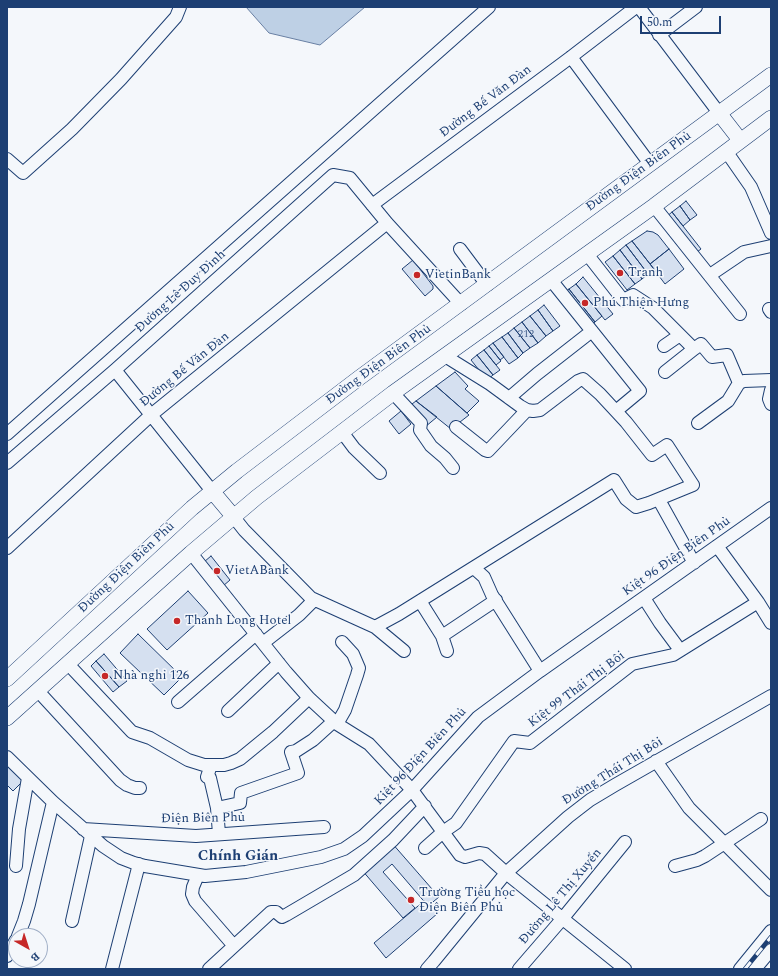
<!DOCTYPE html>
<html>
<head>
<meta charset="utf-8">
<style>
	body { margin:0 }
	#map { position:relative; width:778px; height:976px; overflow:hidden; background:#f4f7fb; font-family:Spectral,serif }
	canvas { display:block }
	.frame { position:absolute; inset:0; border:8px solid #1d3f73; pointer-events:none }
	.north { position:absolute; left:8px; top:928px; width:40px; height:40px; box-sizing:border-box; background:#f4f7fb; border:1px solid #9eadc5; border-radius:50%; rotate:141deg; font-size:11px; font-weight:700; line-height:16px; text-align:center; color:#1d3f73 }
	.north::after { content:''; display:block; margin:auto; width:14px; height:18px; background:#c62828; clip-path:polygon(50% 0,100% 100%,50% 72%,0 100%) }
	.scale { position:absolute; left:640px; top:16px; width:81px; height:18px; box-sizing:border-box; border:2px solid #1d3f73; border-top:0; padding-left:5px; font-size:12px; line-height:14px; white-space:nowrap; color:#1d3f73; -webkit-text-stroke:3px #f4f7fb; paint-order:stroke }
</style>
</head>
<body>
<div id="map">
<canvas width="778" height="976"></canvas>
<div class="frame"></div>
<div class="north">B</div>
<div class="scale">50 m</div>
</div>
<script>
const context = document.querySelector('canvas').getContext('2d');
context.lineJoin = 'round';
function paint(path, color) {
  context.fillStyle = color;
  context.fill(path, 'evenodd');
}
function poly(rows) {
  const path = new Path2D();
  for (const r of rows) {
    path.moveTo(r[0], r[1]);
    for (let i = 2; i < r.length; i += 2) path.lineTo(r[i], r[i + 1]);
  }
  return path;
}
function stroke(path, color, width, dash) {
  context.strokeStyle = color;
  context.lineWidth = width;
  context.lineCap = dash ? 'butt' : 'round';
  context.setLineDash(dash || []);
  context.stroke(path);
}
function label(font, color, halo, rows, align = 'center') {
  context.font = font + ' Spectral,serif';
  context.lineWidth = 3;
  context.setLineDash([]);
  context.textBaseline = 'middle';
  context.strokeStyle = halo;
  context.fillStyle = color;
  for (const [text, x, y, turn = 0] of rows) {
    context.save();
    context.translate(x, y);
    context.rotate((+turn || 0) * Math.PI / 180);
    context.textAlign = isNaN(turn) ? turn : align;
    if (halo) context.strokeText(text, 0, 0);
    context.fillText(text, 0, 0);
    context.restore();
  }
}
const water = poly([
	[246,7,365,7,320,45,269,33,246,7]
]);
const building = poly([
	[686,201,697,215,690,220,680,206,686,201],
	[680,206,690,220,683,226,672,212,680,206],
	[672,212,701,249,693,255,665,218,672,212],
	[647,231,653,232,658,235,669,249,650,264,632,241,647,231],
	[632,241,654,269,648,274,626,245,632,241],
	[626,245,648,274,642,279,620,250,626,245],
	[669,249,684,269,665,284,650,264,669,249],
	[620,250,642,279,635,284,613,256,620,250],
	[613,256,635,284,627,290,605,262,613,256],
	[413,260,433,286,433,289,425,296,402,269,413,260],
	[583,277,613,314,605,320,576,284,583,277],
	[576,284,602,316,595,322,569,289,576,284],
	[569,289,595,322,590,326,564,293,569,289],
	[544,305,560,326,553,331,538,310,544,305],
	[538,310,553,331,546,336,530,316,538,310],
	[530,316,546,336,538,343,522,322,530,316],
	[522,322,538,343,530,348,514,328,522,322],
	[514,328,530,348,523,353,508,333,514,328],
	[508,333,523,353,518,358,502,337,508,333],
	[502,337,518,358,509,364,493,343,502,337],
	[493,343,504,357,500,360,489,346,493,343],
	[489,346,501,361,496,365,484,350,489,346],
	[484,350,500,370,493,375,477,355,484,350],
	[477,355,493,375,487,380,471,360,477,355],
	[455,372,468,386,465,389,479,401,467,413,436,386,455,372],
	[436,386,469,415,451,429,416,401,436,386],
	[416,401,437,417,425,427,408,407,416,401],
	[401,411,411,424,399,434,389,421,401,411],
	[211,556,230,580,223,586,204,562,211,556],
	[188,591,208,613,167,650,147,629,188,591],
	[138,634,182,677,164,695,120,653,138,634],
	[104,654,127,681,119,687,96,661,104,654],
	[96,661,119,687,113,692,91,666,96,661],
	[7,761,25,779,13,791,7,785,7,761],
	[391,842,439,897,428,906,392,864,383,872,415,908,403,918,361,869,391,842],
	[424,901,428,906,431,904,438,913,386,958,374,943,424,901]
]);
const minor = poly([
	[639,7,719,113],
	[659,35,696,7],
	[571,57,650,164],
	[726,151,751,187,771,233],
	[7,159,23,173,72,129,121,79,176,17,180,7],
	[372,205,571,57,636,7],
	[654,206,740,314],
	[460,249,487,285],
	[587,254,623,300,633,295,653,308,680,335,664,346],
	[710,275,744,252,771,246],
	[551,280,640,391,616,411],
	[769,309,771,312],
	[694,349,701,344,712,357,727,355,739,383],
	[115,370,212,491],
	[665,372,694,349,680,335],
	[771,390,769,399,771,404],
	[393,393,421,423,420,430,431,446,445,458,453,468],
	[509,398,537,374,592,331],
	[698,423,728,401,739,383,744,381,771,380],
	[456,427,485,450,488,451,527,410],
	[342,432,354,448,380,473],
	[7,434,489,7],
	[7,463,115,370,333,175,350,178,387,223,461,304],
	[659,500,694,563],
	[233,516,244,530,311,598,375,627,399,614,614,480,626,499,636,507,649,503,693,485,667,445,652,455,626,422,600,394,583,379,578,381,540,410,533,411,527,410,520,406,490,384,445,356],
	[717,546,758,602,771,623],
	[7,548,151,415,387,223],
	[191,553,286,672,309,698,337,724,369,744,412,790,460,855,465,857,479,853,485,854,506,873,625,969],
	[474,568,484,577,492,595,540,671],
	[644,598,660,623,680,650],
	[420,601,442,636,447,651],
	[375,627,404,651],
	[442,636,496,600],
	[263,643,299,615,314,600],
	[68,664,132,732,150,738,188,760,204,765,224,765,231,763,240,759,273,732,309,698],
	[38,691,120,780,127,785,135,788,140,788],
	[178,702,256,634],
	[228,711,279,663],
	[337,724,345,710,357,675,359,668,353,654,342,642],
	[7,757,53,802,103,846,121,858,134,863,145,866,205,876,246,872,321,857,344,849,363,836,412,790,478,717,540,671,771,508],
	[656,761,689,808,771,890],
	[211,765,207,777,210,778,217,808,240,803,241,793,298,773,291,752,296,751,313,740,334,721],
	[217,808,219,834],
	[83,829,196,836,324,827],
	[425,848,443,832,456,823,514,741,530,743,632,664,673,655,758,602],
	[16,866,19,829,28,778],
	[675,866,697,860,705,856,761,819],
	[198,875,193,887,192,894,195,901,234,946],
	[72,921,91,836],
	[18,936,24,921,29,904,53,802],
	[7,956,16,940],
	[112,969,139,864],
	[209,969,271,912,276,912,282,917,286,915,354,875,393,840,425,806],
	[427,969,434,961,506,873,568,817,590,800,615,785,771,696],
	[519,969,563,918,625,842],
	[740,969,771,931],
	[755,969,771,950]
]);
const major = poly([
	[719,113,740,140],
	[212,491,233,516],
	[7,679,192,508,237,471,359,378,771,75],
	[7,718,191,553,257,497,393,393,654,206,771,118]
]);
const rail = poly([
	[745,969,771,937]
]);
const markers = [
	[620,273,4,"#c62828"],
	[417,275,4,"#c62828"],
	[585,303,4,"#c62828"],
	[217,571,4,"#c62828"],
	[177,621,4,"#c62828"],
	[105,676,4,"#c62828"],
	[411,900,4,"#c62828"]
];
const numberNames = [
	["212",526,335]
];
const streetNames = [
	["Đường Bế Văn Đàn",486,102,-37],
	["Đường Điện Biên Phủ",639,172,-36],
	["Đường Lê Duy Đình",181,292,-42],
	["Đường Điện Biên Phủ",379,365,-36],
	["Đường Bế Văn Đàn",185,370,-39],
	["Kiệt 96 Điện Biên Phủ",677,557,-35],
	["Đường Điện Biên Phủ",127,568,-43],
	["Kiệt 99 Thái Thị Bôi",577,690,-37],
	["Kiệt 96 Điện Biên Phủ",421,757,-47],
	["Đường Thái Thị Bôi",613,772,-32],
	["Điện Biên Phủ",203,819,-1],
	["Đường Lê Thị Xuyến",561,897,-50]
];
const poiNames = [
	["Tranh",628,273],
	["VietinBank",425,275],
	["Phú Thiện Hưng",593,303],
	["VietABank",225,571],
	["Thanh Long Hotel",185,621],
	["Nhà nghỉ 126",113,676],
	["Trường Tiểu học",419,893],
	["Điện Biên Phủ",419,908]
];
const quarterNames = [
	["Chính Gián",238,857]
];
paint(water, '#bed0e5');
stroke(water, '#687fa3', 1);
paint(building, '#d5e0f0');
stroke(building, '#1d3f73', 1);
stroke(minor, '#1d3f73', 14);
stroke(major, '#1d3f73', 16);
stroke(minor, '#f4f7fb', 12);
stroke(major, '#f4f7fb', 15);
stroke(rail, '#1d3f73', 4.5);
stroke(rail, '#f4f7fb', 3, [9]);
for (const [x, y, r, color] of markers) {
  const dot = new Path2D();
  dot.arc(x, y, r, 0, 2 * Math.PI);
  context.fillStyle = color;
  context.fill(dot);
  stroke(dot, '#f4f7fb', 1.5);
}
label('11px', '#4b6792', null, numberNames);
label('13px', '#1d3f73', '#f4f7fb', streetNames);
label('13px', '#1d3f73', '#f4f7fb', poiNames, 'left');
label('bold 15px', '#1d3f73', '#f4f7fb', quarterNames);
</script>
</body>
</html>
